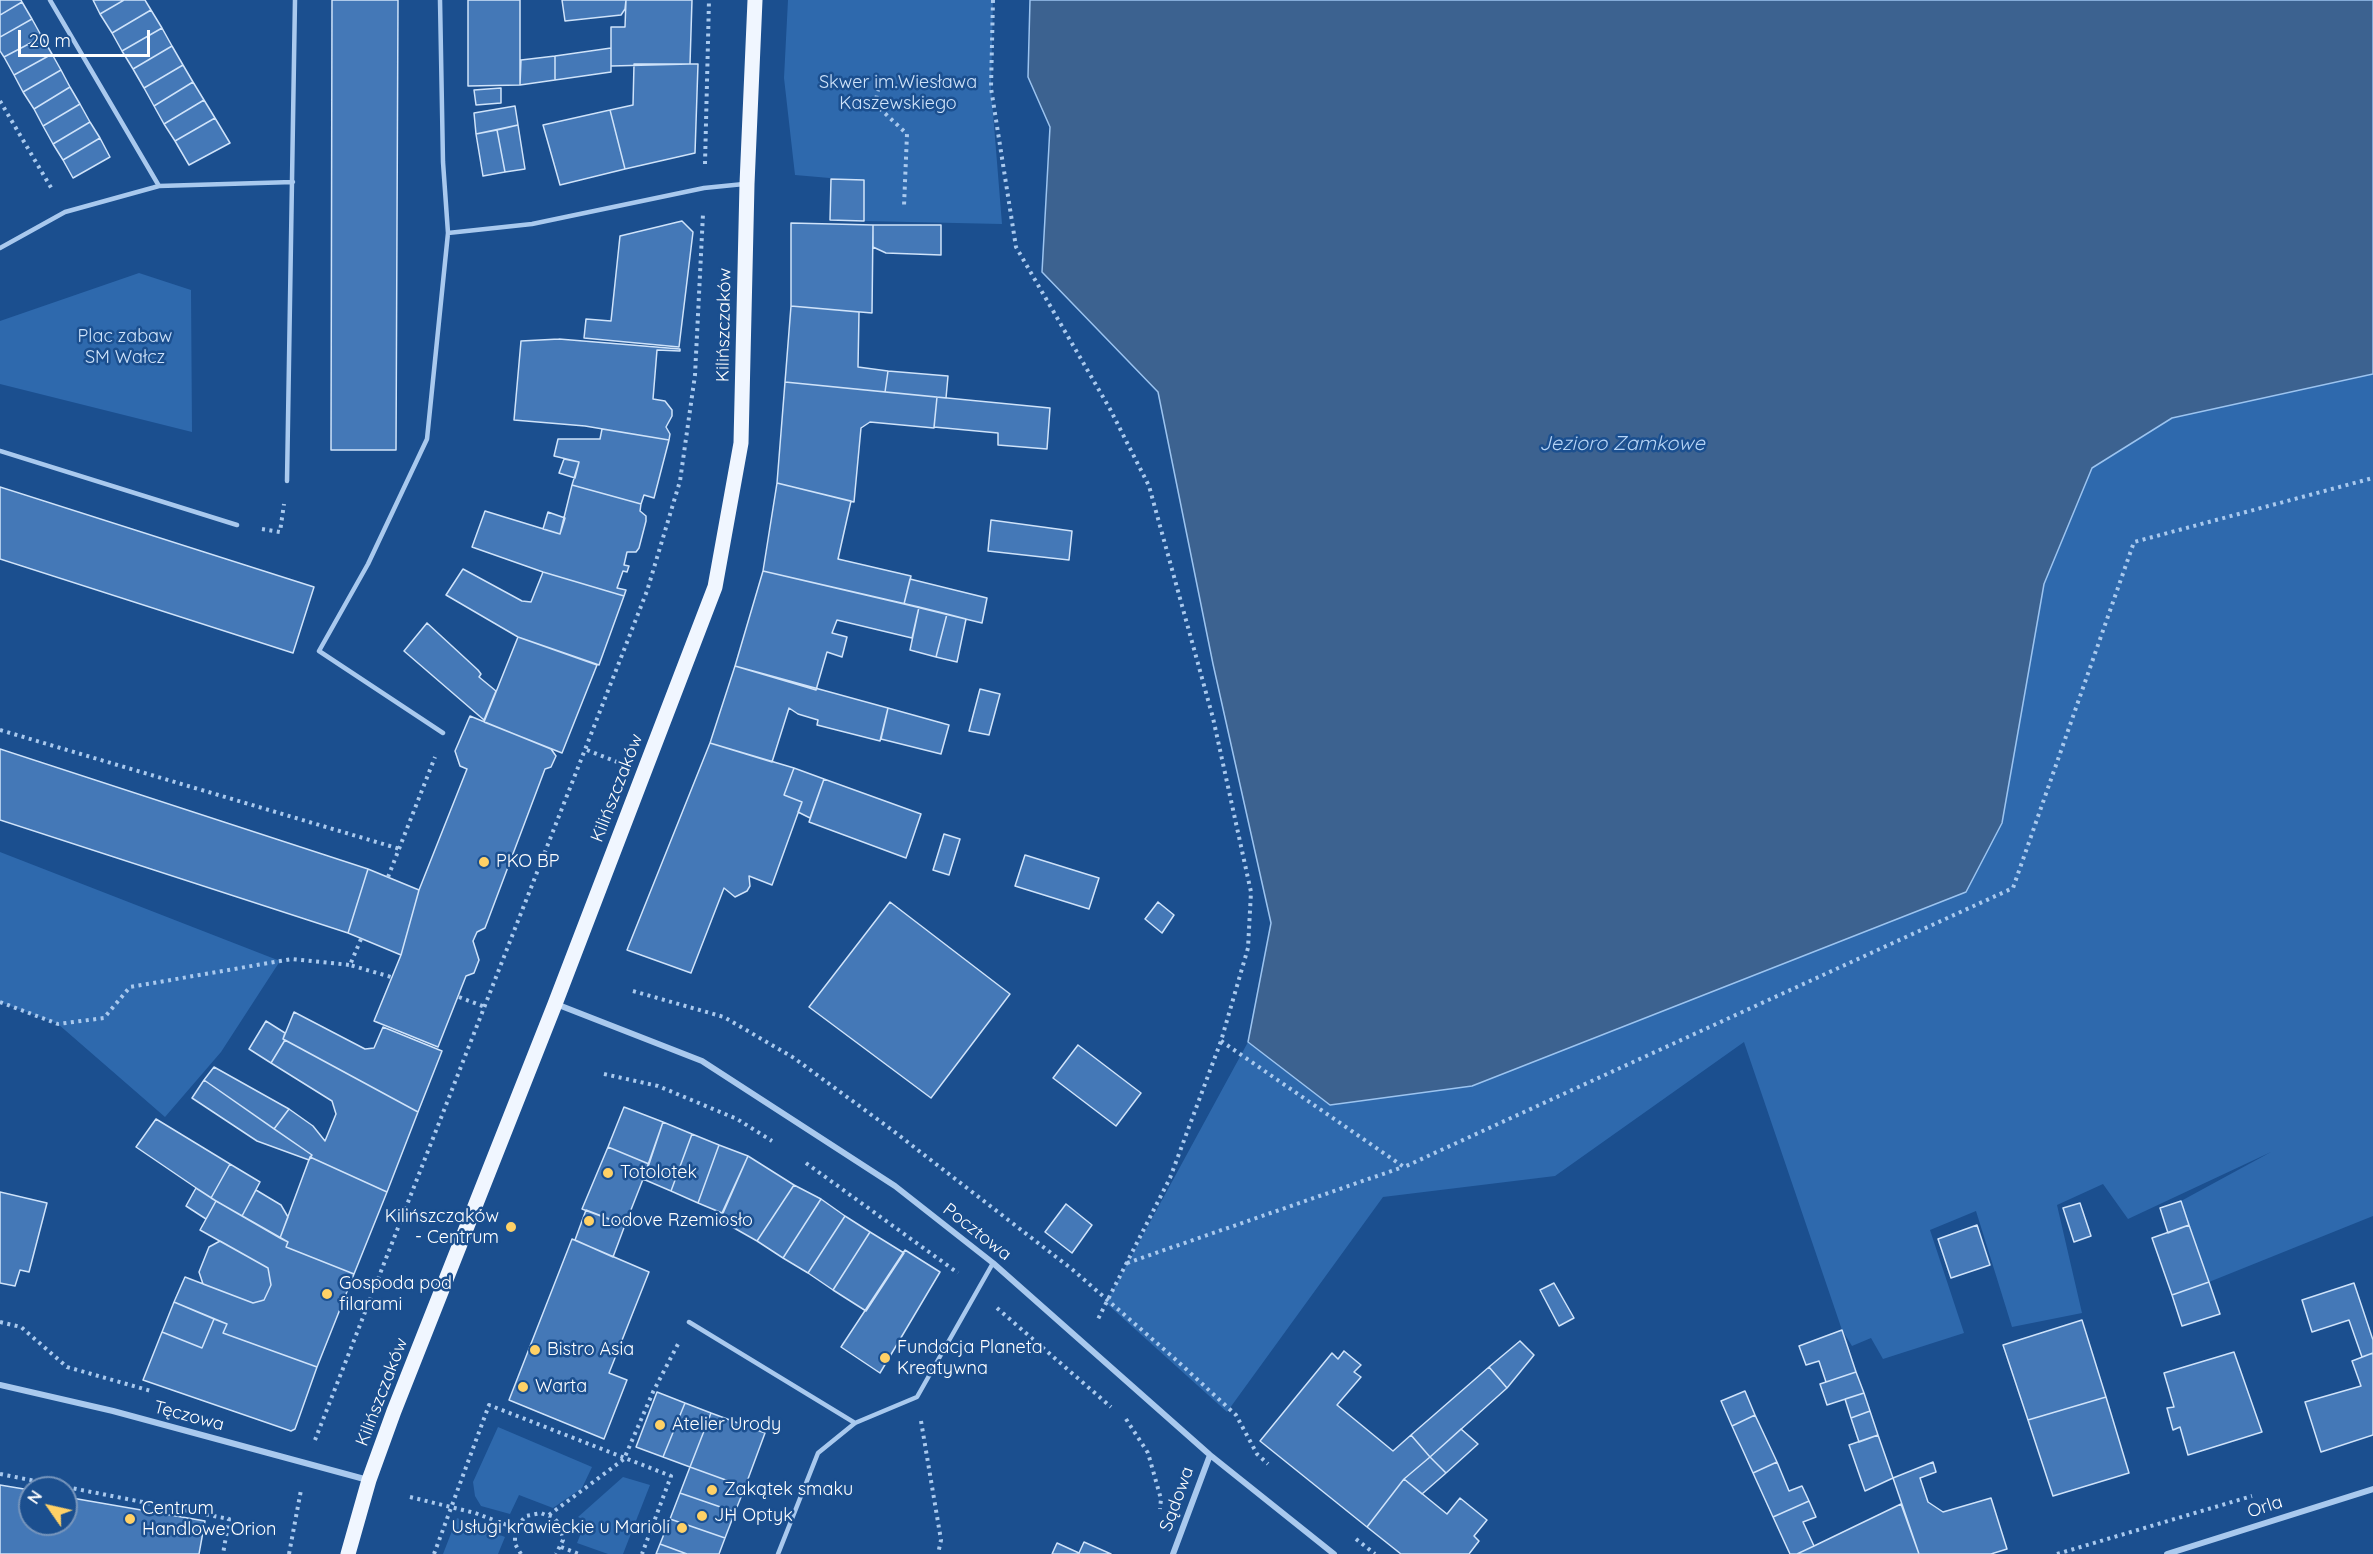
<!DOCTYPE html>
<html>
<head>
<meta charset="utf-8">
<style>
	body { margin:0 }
	#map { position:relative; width:2373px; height:1554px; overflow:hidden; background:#1b4f8f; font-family:Quicksand,sans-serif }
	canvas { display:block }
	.north { position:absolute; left:18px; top:1476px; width:60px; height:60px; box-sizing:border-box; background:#1b4f8f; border:2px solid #7695bc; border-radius:50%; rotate:304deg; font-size:16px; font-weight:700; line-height:24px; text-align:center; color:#fff }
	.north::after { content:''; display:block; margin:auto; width:21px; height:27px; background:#ffd166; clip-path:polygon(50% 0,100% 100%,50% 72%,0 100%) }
	.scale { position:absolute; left:18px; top:30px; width:132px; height:27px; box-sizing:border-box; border:3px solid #fff; border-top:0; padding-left:8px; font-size:18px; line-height:21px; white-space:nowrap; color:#fff; -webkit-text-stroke:4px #1b4f8f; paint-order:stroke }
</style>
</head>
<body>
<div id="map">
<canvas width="2373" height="1554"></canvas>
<div class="north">N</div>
<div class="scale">20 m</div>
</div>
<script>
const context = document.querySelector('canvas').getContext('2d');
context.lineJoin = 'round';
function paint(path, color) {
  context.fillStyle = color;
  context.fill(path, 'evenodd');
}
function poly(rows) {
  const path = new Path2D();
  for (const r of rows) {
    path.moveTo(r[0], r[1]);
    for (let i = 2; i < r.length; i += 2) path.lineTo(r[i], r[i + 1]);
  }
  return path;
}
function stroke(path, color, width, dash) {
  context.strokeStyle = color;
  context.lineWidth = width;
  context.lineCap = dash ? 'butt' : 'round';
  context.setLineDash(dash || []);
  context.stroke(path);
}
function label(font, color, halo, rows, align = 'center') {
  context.font = font + ' Quicksand,sans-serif';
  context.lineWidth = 5;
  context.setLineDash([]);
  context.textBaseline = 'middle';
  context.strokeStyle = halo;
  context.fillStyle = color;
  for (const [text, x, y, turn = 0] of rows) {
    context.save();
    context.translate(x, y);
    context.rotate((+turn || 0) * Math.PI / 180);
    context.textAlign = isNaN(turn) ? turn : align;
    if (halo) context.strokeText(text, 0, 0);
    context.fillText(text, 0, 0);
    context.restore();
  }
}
const green = poly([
	[788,0,993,0,991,88,1002,224,864,221,864,181,795,175,784,78],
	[139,273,191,290,192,432,0,384,0,321],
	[2373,374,2373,1216,2209,1282,2181,1201,2271,1152,2128,1219,2103,1184,2057,1205,2082,1313,2012,1327,1976,1211,1930,1230,1964,1333,1883,1359,1871,1338,1852,1346,1842,1330,1744,1042,1555,1176,1383,1197,1227,1412,1106,1303,1248,1042,1330,1105,2002,823,2044,584,2092,468,2171,418],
	[0,852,280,961,221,1052,165,1117,58,1024,0,1002],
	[498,1427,592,1467,582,1488,553,1508,519,1495,510,1514,481,1506,475,1496,473,1482],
	[623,1477,650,1485,623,1554,608,1554,577,1543,586,1521,578,1517],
	[457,1518,505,1537,498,1554,443,1554]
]);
const water = poly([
	[1030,0,2373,0,2373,374,2172,418,2092,468,2044,584,2002,823,1966,892,1472,1086,1330,1105,1248,1042,1271,923,1213,664,1158,392,1042,272,1050,127,1028,77,1030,0]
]);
const building = poly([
	[0,0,21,0,22,2,0,15,0,0],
	[93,0,124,0,100,14,93,0],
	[124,0,145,0,151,10,112,33,100,14,124,0],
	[332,0,398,0,396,450,331,450,332,0],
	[468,0,520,0,520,85,468,86,468,0],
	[562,0,626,0,625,9,621,15,565,21,562,0],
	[611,0,692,0,690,64,611,66,611,27,625,27,626,0,611,0],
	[22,2,32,19,0,37,0,15,22,2],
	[151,10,162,28,122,51,112,33,151,10],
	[32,19,42,37,4,57,0,51,0,37,32,19],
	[162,28,172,46,133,69,122,51,162,28],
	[42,37,52,54,14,75,4,57,42,37],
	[172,46,183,65,144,88,133,69,172,46],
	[611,48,611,72,555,80,555,56,611,48],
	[52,54,61,70,23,92,14,75,52,54],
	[555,56,555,80,520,85,521,60,555,56],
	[634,64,698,64,695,153,625,169,610,110,633,105,634,64],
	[183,65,193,82,154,106,144,88,183,65],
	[61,70,70,87,34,109,23,92,61,70],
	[193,82,204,100,164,124,154,106,193,82],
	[70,87,80,104,43,126,34,109,70,87],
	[501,88,501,103,476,105,474,90,501,88],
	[204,100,215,118,175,141,164,124,204,100],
	[80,104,90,122,53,144,43,126,80,104],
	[515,106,518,125,476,134,474,113,515,106],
	[610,110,625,169,560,185,543,125,610,110],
	[215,118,230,143,189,165,175,141,215,118],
	[90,122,100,138,63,160,53,144,90,122],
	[518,125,525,169,505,172,497,130,518,125],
	[497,130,505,172,483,176,476,134,497,130],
	[100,138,110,157,73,178,63,160,100,138],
	[831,179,864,180,864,221,830,220,831,179],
	[682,221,693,232,679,347,584,338,586,319,611,321,620,236,682,221],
	[791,223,873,225,872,313,791,306,791,223],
	[873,225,941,225,941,255,886,253,873,247,873,225],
	[791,306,859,312,858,367,888,371,885,392,785,382,791,306],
	[559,339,680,349,680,351,657,350,653,399,665,401,672,410,672,416,666,427,670,434,669,440,585,426,514,420,521,341,559,339],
	[888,371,948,376,946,398,885,392,888,371],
	[785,382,937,397,934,428,870,422,861,428,854,502,777,483,785,382],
	[937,397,1050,408,1047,449,998,445,998,433,934,427,937,397],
	[602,429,669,440,654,498,644,495,641,504,572,485,579,462,554,456,558,439,600,439,602,429],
	[564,459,579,462,575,478,559,473,564,459],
	[777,483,851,501,838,559,911,576,904,604,763,571,777,483],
	[572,485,641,504,640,511,646,516,646,521,639,548,636,552,627,552,624,565,629,566,627,572,623,571,617,588,626,590,624,596,543,572,472,547,485,511,560,534,572,485],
	[0,487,314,587,293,653,0,559,0,487],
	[548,512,565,518,560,534,543,529,548,512],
	[991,520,1072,531,1069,560,988,551,991,520],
	[463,569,522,601,531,602,543,572,624,596,599,665,518,637,446,595,463,569],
	[763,571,919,607,912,638,837,620,832,633,847,637,842,657,827,652,816,690,735,666,763,571],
	[910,579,987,598,982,623,904,604,910,579],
	[919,607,947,614,936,657,910,650,919,607],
	[947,614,966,619,957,662,936,657,947,614],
	[427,623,478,670,481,674,479,677,496,691,484,720,404,651,427,623],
	[518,637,597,665,562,753,484,722,518,637],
	[735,666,888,708,880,741,817,725,818,720,798,714,789,708,772,762,710,743,735,666],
	[980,689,1000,694,989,735,969,731,980,689],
	[888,708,949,725,941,754,881,739,888,708],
	[470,716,551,749,556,756,551,767,545,769,485,928,477,932,473,941,479,960,474,973,466,976,438,1047,374,1021,401,955,419,890,467,769,460,766,455,751,470,716],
	[710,743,794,768,784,795,802,802,772,885,749,876,750,886,747,891,735,897,724,888,691,973,627,950,710,743],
	[0,749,368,869,348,933,0,820,0,749],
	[794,768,824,779,810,818,798,812,802,802,784,795,794,768],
	[824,779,921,814,906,858,809,822,824,779],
	[944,834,960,839,949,875,933,870,944,834],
	[1025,855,1099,878,1089,909,1015,886,1025,855],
	[368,869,419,890,401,955,348,933,368,869],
	[890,902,1010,994,931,1098,809,1007,890,902],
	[1158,902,1174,915,1162,933,1145,919,1158,902],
	[294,1012,365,1049,374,1048,383,1027,442,1051,418,1112,283,1039,294,1012],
	[266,1021,285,1033,283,1039,285,1040,271,1063,249,1049,266,1021],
	[285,1040,418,1112,387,1192,310,1157,312,1155,274,1129,289,1109,313,1126,325,1141,336,1114,332,1101,271,1063,285,1040],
	[1078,1045,1141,1093,1116,1126,1053,1078,1078,1045],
	[214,1067,289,1109,274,1129,204,1080,214,1067],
	[204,1080,312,1155,309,1160,257,1141,192,1098,204,1080],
	[624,1107,663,1122,649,1164,608,1147,624,1107],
	[156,1119,230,1164,211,1198,136,1147,156,1119],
	[663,1122,692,1134,671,1191,643,1179,663,1122],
	[692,1134,719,1145,698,1203,671,1191,692,1134],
	[719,1145,748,1156,722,1213,698,1203,719,1145],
	[608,1147,649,1164,625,1225,582,1209,608,1147],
	[748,1156,794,1185,757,1241,720,1220,748,1156],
	[310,1157,387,1192,354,1274,286,1247,288,1242,280,1238,310,1157],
	[230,1164,260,1182,242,1216,211,1198,230,1164],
	[794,1185,821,1199,783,1258,757,1241,794,1185],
	[196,1188,216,1201,206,1219,186,1206,196,1188],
	[256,1190,281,1205,288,1217,280,1238,242,1216,256,1190],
	[0,1192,47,1203,29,1272,20,1270,15,1286,0,1283,0,1192],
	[821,1199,845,1216,808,1273,783,1258,821,1199],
	[216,1201,288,1242,286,1247,354,1274,317,1367,223,1333,227,1324,174,1302,185,1277,253,1303,264,1300,271,1285,268,1268,200,1230,216,1201],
	[2181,1201,2189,1225,2168,1233,2160,1208,2181,1201],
	[2080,1203,2091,1236,2074,1242,2063,1208,2080,1203],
	[1066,1204,1092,1225,1072,1253,1045,1232,1066,1204],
	[586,1210,625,1225,613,1257,575,1240,586,1210],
	[845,1216,870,1232,833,1290,808,1273,845,1216],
	[1977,1225,1990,1265,1951,1278,1938,1239,1977,1225],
	[2189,1225,2209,1282,2172,1295,2152,1238,2189,1225],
	[870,1232,904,1253,866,1311,833,1290,870,1232],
	[572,1239,649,1272,609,1373,627,1380,604,1439,509,1400,572,1239],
	[220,1241,268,1268,271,1285,264,1300,253,1303,203,1284,199,1272,209,1247,220,1241],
	[905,1250,940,1272,880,1373,841,1347,905,1250],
	[2209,1282,2220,1314,2182,1326,2172,1295,2209,1282],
	[1554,1283,1574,1318,1559,1326,1540,1290,1554,1283],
	[2354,1283,2373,1340,2373,1353,2362,1357,2349,1320,2312,1332,2302,1300,2354,1283],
	[174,1302,214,1319,202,1348,162,1332,174,1302],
	[214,1319,227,1324,223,1333,317,1367,295,1429,291,1431,143,1380,162,1332,202,1348,214,1319],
	[2082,1320,2106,1397,2028,1420,2003,1345,2082,1320],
	[1842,1330,1856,1372,1826,1382,1819,1361,1806,1365,1799,1346,1842,1330],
	[1520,1341,1534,1355,1507,1388,1489,1367,1520,1341],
	[1344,1351,1361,1365,1354,1372,1361,1377,1337,1405,1393,1451,1411,1435,1430,1457,1404,1479,1367,1527,1260,1441,1332,1353,1338,1359,1344,1351],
	[2234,1352,2262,1432,2188,1455,2180,1427,2173,1430,2167,1408,2174,1407,2164,1373,2234,1352],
	[2373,1353,2373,1435,2321,1452,2305,1402,2361,1386,2352,1361,2373,1353],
	[1489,1367,1507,1388,1430,1457,1411,1435,1489,1367],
	[1856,1372,1864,1393,1827,1405,1820,1384,1856,1372],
	[1745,1391,1755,1415,1732,1426,1721,1401,1745,1391],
	[657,1392,685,1403,663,1457,636,1447,657,1392],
	[1864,1393,1870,1411,1851,1418,1845,1399,1864,1393],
	[2106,1397,2129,1473,2053,1496,2028,1420,2106,1397],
	[685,1403,711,1413,690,1467,663,1457,685,1403],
	[1870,1411,1878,1435,1859,1442,1851,1418,1870,1411],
	[711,1413,765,1433,745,1487,690,1467,711,1413],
	[1755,1415,1777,1462,1753,1473,1732,1426,1755,1415],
	[1461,1429,1478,1444,1446,1473,1430,1457,1461,1429],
	[1878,1435,1893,1478,1865,1491,1849,1445,1878,1435],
	[1430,1457,1446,1473,1422,1494,1404,1479,1430,1457],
	[1777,1462,1789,1491,1802,1486,1809,1501,1773,1517,1753,1473,1777,1462],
	[1933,1462,1936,1472,1920,1478,1928,1502,1943,1512,1991,1498,2007,1549,1991,1554,1919,1554,1893,1478,1933,1462],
	[690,1467,745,1487,735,1512,680,1493,690,1467],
	[1404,1479,1447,1514,1460,1498,1487,1520,1474,1536,1479,1541,1469,1554,1401,1554,1367,1527,1404,1479],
	[0,1485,30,1490,30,1524,66,1524,66,1497,205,1521,199,1554,0,1554,0,1485],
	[680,1493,735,1512,725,1538,670,1519,680,1493],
	[1809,1501,1816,1517,1803,1522,1814,1546,1797,1554,1790,1554,1773,1517,1809,1501],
	[1901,1504,1919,1554,1797,1554,1814,1546,1901,1504],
	[670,1519,725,1538,719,1554,687,1554,660,1544,670,1519],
	[1084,1542,1111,1554,1052,1554,1057,1543,1079,1553,1084,1542],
	[660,1544,687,1554,656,1554,660,1544]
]);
const path = poly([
	[993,0,991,88,1016,247,1110,409,1149,486,1213,718,1251,892,1248,948,1221,1041,1170,1178,1097,1321],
	[880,81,875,104,907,134,904,206],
	[0,101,53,191],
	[705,164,709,0],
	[262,529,280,532,284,504],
	[0,730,400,849],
	[587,750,617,762],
	[388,877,435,757],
	[361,939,350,965,391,977],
	[633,991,724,1017,794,1058,892,1130,1073,1270,1174,1358,1236,1415,1257,1454,1268,1464],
	[459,997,485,1007],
	[0,1002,58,1024,104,1018,130,987,292,959,350,965],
	[1221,1041,1404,1167,2013,888,2134,542,2373,478],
	[604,1074,658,1086,737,1119,772,1141],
	[806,1163,958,1273],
	[1127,1263,1403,1167],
	[997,1308,1111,1407],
	[0,1322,21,1327,67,1367,151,1391],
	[1126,1419,1148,1453,1161,1499,1160,1509],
	[921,1421,941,1540,938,1554],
	[315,1440,647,591,680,481,695,375,703,214],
	[0,1474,229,1519,223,1554],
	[410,1497,475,1513,515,1528],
	[549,1515,624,1459,653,1392,678,1344],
	[1356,1539,1375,1554],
	[561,1547,579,1554],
	[289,1554,301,1490],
	[434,1554,489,1405,671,1476,642,1554],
	[521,1554,515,1544,515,1528,526,1516,541,1513,555,1519,560,1525,563,1540,556,1554],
	[2057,1554,2252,1496]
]);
const lane = poly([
	[50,0,159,186],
	[440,0,443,162,448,233,532,224,704,188,744,184],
	[0,248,65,212,159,186,293,182],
	[0,451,237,525],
	[287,481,295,0],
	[443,733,319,651,368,564,427,439,448,233],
	[689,1322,855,1423],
	[778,1554,818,1453,855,1423,917,1397,993,1263]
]);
const street = poly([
	[556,1004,702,1061,895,1186,993,1263,1210,1455,1334,1554],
	[0,1385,113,1411,368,1480],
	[1173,1554,1210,1455],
	[2167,1554,2373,1489]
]);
const primary = poly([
	[348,1554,369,1480,394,1411,555,1004,715,587,741,443,747,184,755,0]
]);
const markers = [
	[484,862,6,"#ffd166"],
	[608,1173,6,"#ffd166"],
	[589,1221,6,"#ffd166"],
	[511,1227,6,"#ffd166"],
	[327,1294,6,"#ffd166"],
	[535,1350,6,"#ffd166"],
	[885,1358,6,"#ffd166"],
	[523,1387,6,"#ffd166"],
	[660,1425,6,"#ffd166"],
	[712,1490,6,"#ffd166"],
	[702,1516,6,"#ffd166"],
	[130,1519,6,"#ffd166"],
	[682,1528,6,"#ffd166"]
];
const parkNames = [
	["Skwer im.Wiesława",898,83],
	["Kaszewskiego",898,104],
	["Plac zabaw",125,337],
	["SM Wałcz",125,358]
];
const streetNames = [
	["Kilińszczaków",724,325,-89],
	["Kilińszczaków",617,788,-69],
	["Pocztowa",977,1232,38],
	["Kilińszczaków",382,1392,-69],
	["Tęczowa",189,1416,15],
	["Sądowa",1177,1499,-70],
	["Orla",2265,1507,-18]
];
const poiNames = [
	["PKO BP",496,862],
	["Totolotek",620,1173],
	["Kilińszczaków",499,1217,"right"],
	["- Centrum",499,1238,"right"],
	["Lodove Rzemiosło",601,1221],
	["Gospoda pod",339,1284],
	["filarami",339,1305],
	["Fundacja Planeta",897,1348],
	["Kreatywna",897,1369],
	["Bistro Asia",547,1350],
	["Warta",535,1387],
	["Atelier Urody",672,1425],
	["Zakątek smaku",724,1490],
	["Centrum",142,1509],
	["Handlowe Orion",142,1530],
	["JH Optyk",714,1516],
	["Usługi krawieckie u Marioli",670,1528,"right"]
];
const waterNames = [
	["Jezioro Zamkowe",1622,444]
];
paint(green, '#2e69ad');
paint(water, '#3c6290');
stroke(water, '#9cc4f0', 1.5);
paint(building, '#4478b7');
stroke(building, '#cfe3fa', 1.5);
stroke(path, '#a9c9ee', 4, [3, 4.5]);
stroke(lane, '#a9c9ee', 4.5);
stroke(street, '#a9c9ee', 6);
stroke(primary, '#f0f6ff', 15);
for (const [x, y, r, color] of markers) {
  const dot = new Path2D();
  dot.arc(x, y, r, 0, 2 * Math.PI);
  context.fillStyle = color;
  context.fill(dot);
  stroke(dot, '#1b4f8f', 2);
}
label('18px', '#cfe3fa', '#1b4f8f', parkNames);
label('18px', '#fff', '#1b4f8f', streetNames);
label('18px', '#fff', '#1b4f8f', poiNames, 'left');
label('italic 20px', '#b5d3f5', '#1b4f8f', waterNames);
</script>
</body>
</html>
